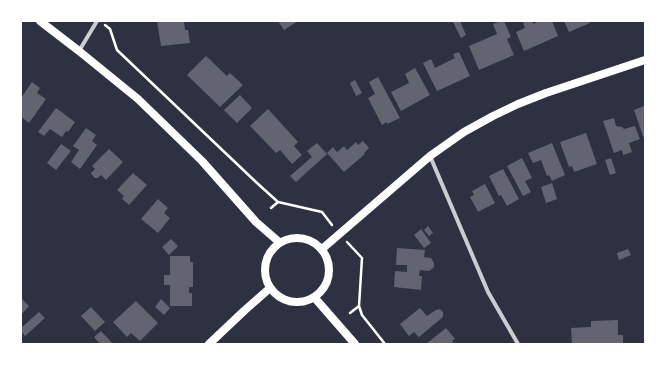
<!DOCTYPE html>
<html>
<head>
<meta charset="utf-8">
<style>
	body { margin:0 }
	#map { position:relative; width:666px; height:365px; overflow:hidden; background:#2d3142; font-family:"Space Grotesk",sans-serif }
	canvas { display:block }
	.frame { position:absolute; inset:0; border:22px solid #fff; pointer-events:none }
</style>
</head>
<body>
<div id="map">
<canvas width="666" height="365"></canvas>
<div class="frame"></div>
</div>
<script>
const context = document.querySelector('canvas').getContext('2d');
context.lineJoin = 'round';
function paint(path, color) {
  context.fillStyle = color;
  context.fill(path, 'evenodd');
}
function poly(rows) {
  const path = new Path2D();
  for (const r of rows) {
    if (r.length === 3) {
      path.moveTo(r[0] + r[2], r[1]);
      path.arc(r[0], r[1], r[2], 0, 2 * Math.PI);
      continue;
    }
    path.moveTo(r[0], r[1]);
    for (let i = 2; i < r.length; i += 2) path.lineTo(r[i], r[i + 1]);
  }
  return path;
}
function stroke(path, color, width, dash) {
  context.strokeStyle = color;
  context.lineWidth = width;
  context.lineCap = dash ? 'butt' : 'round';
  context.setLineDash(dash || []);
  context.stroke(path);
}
const building = poly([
	[157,21,184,21,185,30,188,30,190,43,161,46],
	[278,21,298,21,284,30],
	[456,21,460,21,466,35,461,38,453,22],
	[501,21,504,21,511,37,507,39,514,55,479,70,469,46,497,34,493,24],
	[527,21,532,21,533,24,539,21,552,21,558,36,524,51,516,32,525,28,523,23],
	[564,21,589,21,590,23,569,32],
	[459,52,470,76,437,91,423,63,431,59,435,68,455,58,453,54],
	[206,56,227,76,230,73,243,85,220,107,187,75],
	[415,68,430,95,401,111,391,92,409,83,405,74],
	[378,77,400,118,387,124,387,122,382,125,368,98,375,94,369,82],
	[355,80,362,93,356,96,350,83],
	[32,82,40,88,37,93,46,99,29,123,21,117,21,98],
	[240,95,252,108,237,123,224,110],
	[644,106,645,109,645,142,634,110],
	[56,108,75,122,68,132,66,131,62,137,50,129,44,136,38,132],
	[268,109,298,142,294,146,302,155,292,164,280,150,276,153,250,126],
	[614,118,616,126,622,127,624,129,635,126,640,139,629,143,632,152,623,155,622,150,614,153,603,121],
	[86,128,96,135,92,141,97,145,80,169,71,162,79,150,73,146],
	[586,133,597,164,574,172,572,166,569,167,560,142],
	[363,141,369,148,364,153,365,154,344,172,327,153,333,147,337,152,344,146,347,150,356,142,358,145],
	[317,143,327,154,296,182,290,176,312,157,307,151],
	[552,143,565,175,552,181,549,175,547,176,541,160,533,163,528,153],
	[61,144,71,151,56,170,47,163],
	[109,149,123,162,106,180,101,175,98,178,95,178,92,175,91,173,95,169,92,166],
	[522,158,532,178,525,181,531,192,523,196,507,166],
	[611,158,616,173,610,175,605,160],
	[503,169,519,199,507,206,501,195,499,196,489,176],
	[133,173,147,185,129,205,122,199,124,196,117,190],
	[552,183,557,199,546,203,541,187],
	[485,184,495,203,478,212,470,197,474,195,472,191],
	[158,199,168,208,164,213,170,218,158,233,141,219],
	[428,226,433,233,429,236,424,230],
	[421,229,431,243,424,248,414,235],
	[171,239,178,246,169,255,162,247],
	[397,248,425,250,424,257,431,258,434,263,434,267,429,271,420,270,419,276,422,276,421,290,394,287,395,271,407,272,407,265,396,265],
	[628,249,631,255,619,260,617,253],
	[170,256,190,256,190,262,193,262,193,287,189,287,189,293,192,293,192,306,170,306,170,285,164,285,164,275,170,275],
	[21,298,29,306,21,315],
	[161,299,170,308,164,315,155,307],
	[136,301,158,323,140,341,131,333,127,337,113,322],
	[91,307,105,322,95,331,81,316],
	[420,308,427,316,436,310,440,309,443,312,443,317,419,337,414,332,409,336,400,324],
	[39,312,45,318,25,336,21,331,21,328],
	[618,320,618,335,623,335,623,344,572,344,571,328,591,327,591,321],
	[446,328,455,339,452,341,454,344,426,344],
	[101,331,113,344,100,344,94,337]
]);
const path = poly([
	[105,25,110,29,117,50,257,183,278,202,322,212,332,225],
	[271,208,278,202],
	[347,242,362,258,359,306,362,315,385,344],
	[350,313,359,306]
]);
const minor = poly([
	[79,51,97,21],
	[430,156,488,292,518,344]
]);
const secondary = poly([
	[40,21,79,51,138,99,202,161,256,222,279,242],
	[297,270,32],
	[322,249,430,156,464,132,493,116,518,104,546,93,645,60],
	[314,297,355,344],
	[209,344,245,310,270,288]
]);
paint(building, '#626471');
stroke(path, '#fff', 2.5);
stroke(minor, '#caccd0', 4);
stroke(secondary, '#fff', 8);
</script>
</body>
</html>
